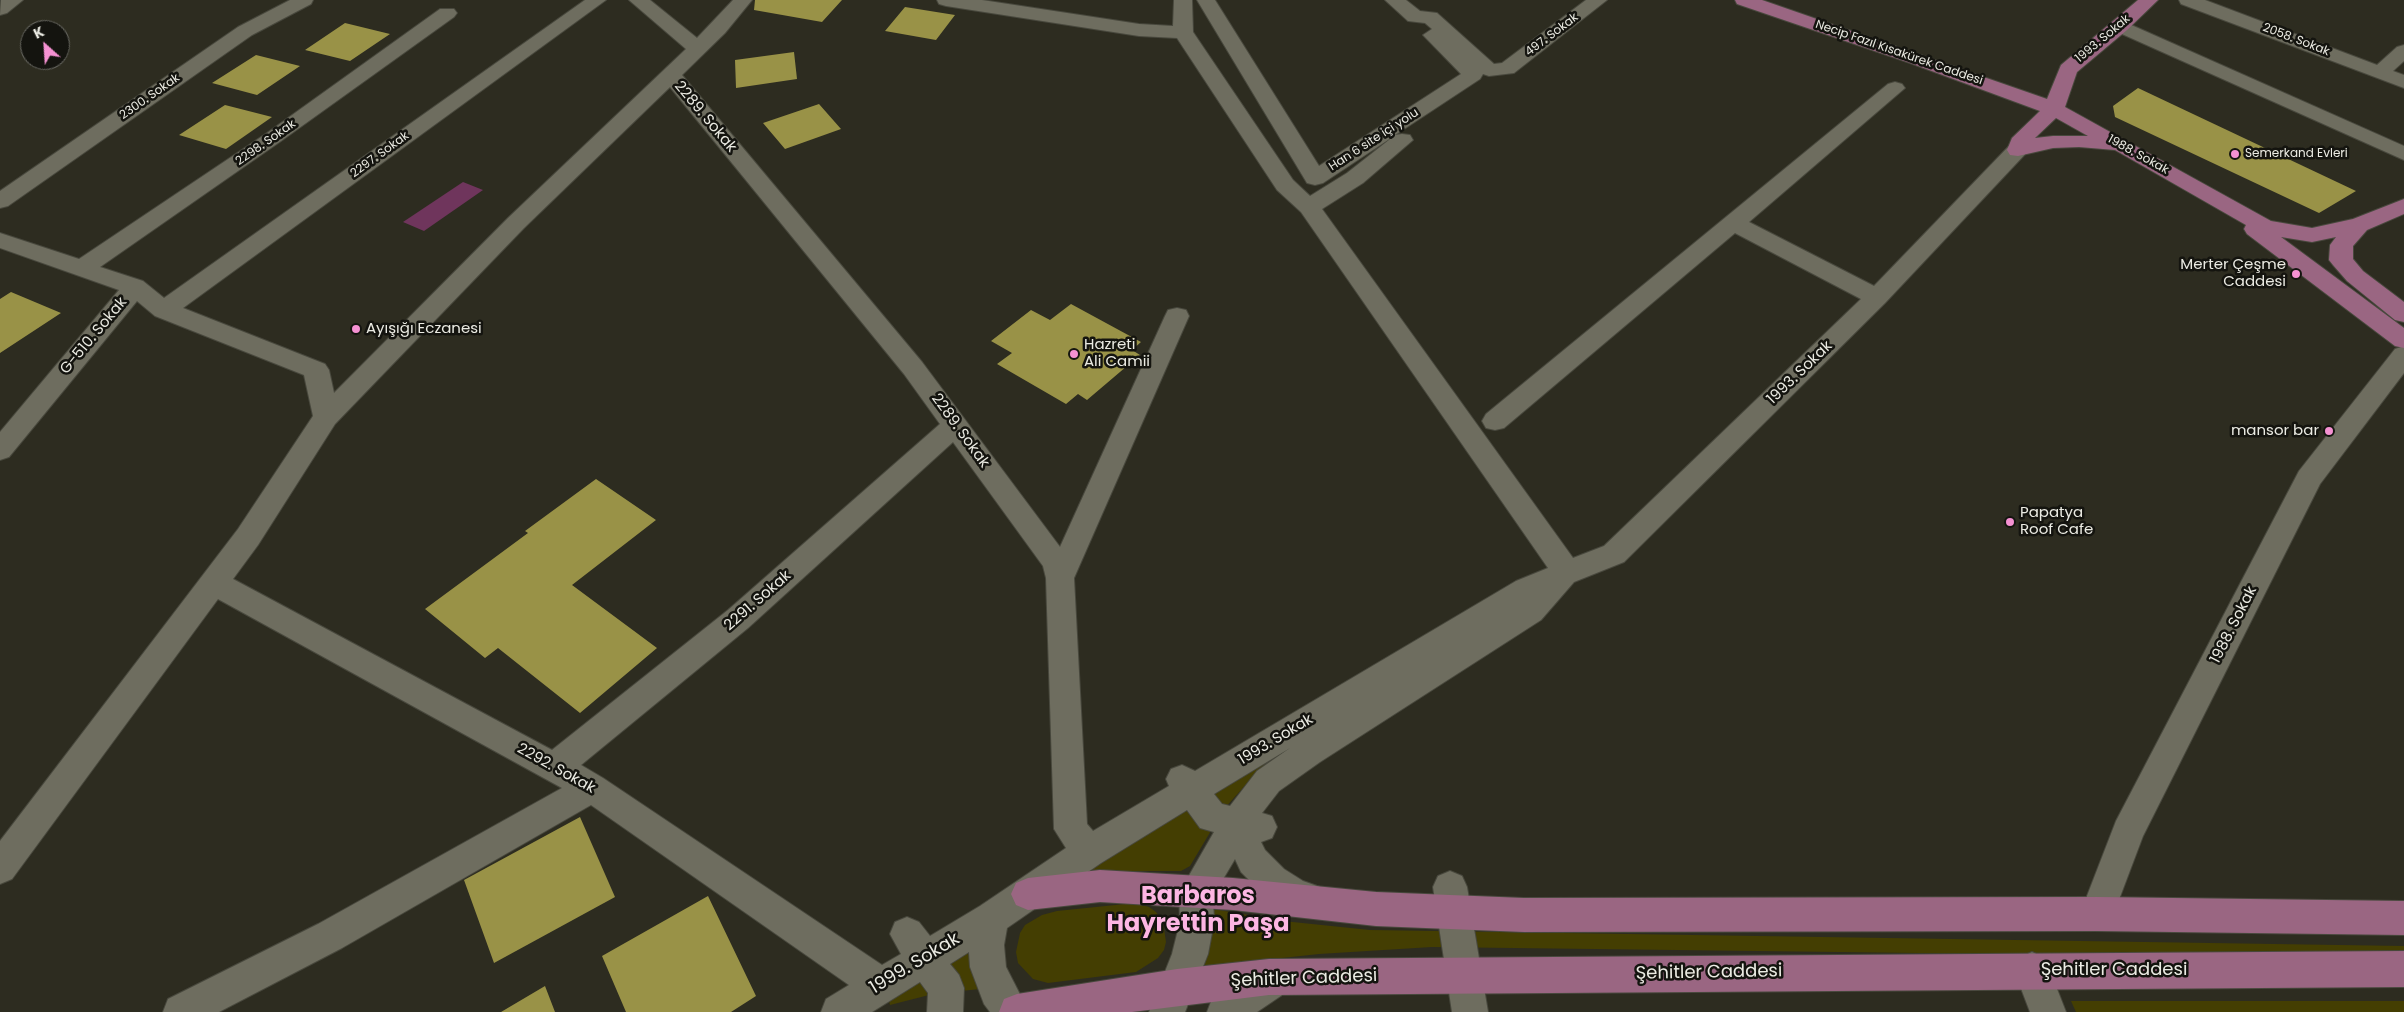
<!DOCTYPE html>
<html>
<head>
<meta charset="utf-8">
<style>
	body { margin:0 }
	#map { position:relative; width:2404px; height:1012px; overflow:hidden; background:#2d2c20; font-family:Poppins,sans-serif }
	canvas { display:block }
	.north { position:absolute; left:20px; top:20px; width:50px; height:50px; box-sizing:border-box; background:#14140f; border:1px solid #6a6a64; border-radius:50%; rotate:334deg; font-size:14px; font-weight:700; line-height:20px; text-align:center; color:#ebebe3 }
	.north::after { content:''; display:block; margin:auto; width:18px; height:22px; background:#f591d2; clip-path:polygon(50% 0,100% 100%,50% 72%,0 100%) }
</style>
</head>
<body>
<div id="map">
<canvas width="2404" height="1012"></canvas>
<div class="north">K</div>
</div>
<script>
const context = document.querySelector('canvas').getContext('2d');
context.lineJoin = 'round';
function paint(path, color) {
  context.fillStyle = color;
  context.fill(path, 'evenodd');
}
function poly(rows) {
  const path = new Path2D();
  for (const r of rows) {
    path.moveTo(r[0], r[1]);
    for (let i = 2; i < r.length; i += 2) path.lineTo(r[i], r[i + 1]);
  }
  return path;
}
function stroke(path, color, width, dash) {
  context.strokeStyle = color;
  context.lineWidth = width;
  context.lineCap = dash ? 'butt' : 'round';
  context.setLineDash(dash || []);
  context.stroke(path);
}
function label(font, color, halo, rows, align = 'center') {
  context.font = font + ' Poppins,sans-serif';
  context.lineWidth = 5;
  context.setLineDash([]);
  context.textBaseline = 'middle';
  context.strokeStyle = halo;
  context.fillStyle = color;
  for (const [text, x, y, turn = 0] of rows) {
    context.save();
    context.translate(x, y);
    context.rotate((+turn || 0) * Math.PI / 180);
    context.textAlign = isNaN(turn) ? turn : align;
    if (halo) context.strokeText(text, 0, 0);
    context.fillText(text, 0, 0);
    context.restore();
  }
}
const green = poly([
	[1536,591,1259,770,1224,809,1190,866,1181,871,1088,871],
	[1135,903,1149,907,1156,912,1163,922,1166,942,1164,950,1158,958,1136,972,1048,983,1033,979,1018,963,1016,952,1020,933,1025,925,1042,915,1057,911],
	[1213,909,1283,921,1370,930,2404,946,2404,959,1432,947,1319,954,1199,967],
	[973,950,980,989,933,994,890,1005,889,1001],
	[2071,1001,2404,1001,2404,1012,2076,1012]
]);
const water = poly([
	[463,182,483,190,424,231,403,222]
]);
const building = poly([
	[755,0,842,0,822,22,754,10],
	[905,7,955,15,936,40,885,31],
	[345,23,390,34,350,61,305,50],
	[794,52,797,79,736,88,735,60],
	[256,55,300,66,257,95,212,83],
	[2138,88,2356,191,2319,213,2115,117,2113,106],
	[819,104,841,129,785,149,763,123],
	[225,105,272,117,226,149,179,135],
	[11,292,61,313,0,353,0,299],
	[1071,304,1141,342,1132,350,1140,355,1087,400,1078,394,1066,404,997,364,1012,353,991,341,1031,310,1050,320],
	[596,479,656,520,572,585,657,648,580,713,498,648,485,658,425,609,528,533,525,531],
	[580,817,615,897,494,963,464,880],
	[708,896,756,996,731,1012,626,1012,602,956],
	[545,986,555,1012,501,1012]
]);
const minor = poly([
	[23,0,7,13,0,15,1,0,23,0],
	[290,0,313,0,311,4,252,35,8,206,0,208,0,191,238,27,290,0],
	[585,0,606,0,183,308,325,364,329,370,334,393,508,218,686,49,629,0,650,0,697,38,733,0,752,0,725,33,682,75,922,362,1060,547,1165,316,1168,310,1177,308,1186,310,1189,316,1074,578,1087,824,1093,831,1169,786,1166,779,1171,769,1182,765,1195,771,1516,581,1548,568,1301,212,1277,190,1177,38,1139,36,946,6,939,4,937,0,982,0,1139,24,1173,26,1174,0,1192,0,1193,32,1293,180,1310,196,1347,173,1394,136,1323,183,1315,185,1307,183,1197,0,1215,0,1319,166,1461,74,1423,35,1432,29,1425,23,1408,21,1385,0,1406,0,1420,11,1437,13,1494,64,1502,63,1586,0,1607,0,1514,73,1489,76,1483,74,1480,79,1395,135,1402,134,1410,135,1413,140,1363,183,1322,209,1573,558,1604,546,1861,299,1735,233,1504,428,1495,430,1486,428,1482,421,1486,414,1888,84,1895,82,1902,84,1905,88,1749,222,1874,286,2010,145,2018,144,2026,145,2029,150,1885,303,1624,562,1574,582,1541,620,1320,762,1279,791,1262,813,1272,816,1277,827,1272,838,1261,842,1265,850,1284,869,1303,881,1320,887,1325,899,1320,911,1308,915,1281,905,1260,891,1241,872,1235,859,1213,896,1214,922,1208,954,1185,1012,1149,1012,1172,954,1180,922,1179,893,1214,832,1200,828,1187,810,1101,863,1007,928,1004,945,1006,967,1029,1012,990,1012,984,1004,970,967,969,952,950,964,959,975,964,988,963,1012,927,1012,928,993,920,982,872,1012,821,1012,826,999,849,985,591,805,342,948,219,1012,163,1012,168,999,318,924,562,788,218,599,12,879,0,884,0,841,238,529,313,416,304,375,155,316,137,301,9,457,0,460,0,432,119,290,0,248,0,233,79,259,267,133,440,9,454,9,457,13,454,17,281,141,100,267,143,281,164,298,585,0],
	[670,87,904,374,940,424,728,610,552,750,233,579,258,545,335,424,524,228,670,87],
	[953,442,1043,566,1046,578,1054,829,1066,848,980,906,930,936,919,922,907,917,895,922,890,934,901,954,882,965,603,778,581,765,748,628,953,442],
	[1290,748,1257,771,1230,806,1222,804,1214,794,1290,748],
	[2179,0,2205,0,2377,65,2397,47,2404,45,2404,61,2393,71,2404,75,2404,88,2181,4,2179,0],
	[2120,20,2404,146,2404,160,2113,30,2110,26,2113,22,2120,20],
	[2404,346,2404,373,2320,484,2143,836,2109,926,2097,931,2085,926,2080,914,2116,821,2299,471,2395,349,2404,346],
	[1450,871,1462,876,1467,887,1488,1012,1452,1012,1433,887,1438,876,1450,871],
	[2032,952,2045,958,2066,1012,2030,1012,2014,970,2019,958,2032,952],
	[1278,959,1291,965,1296,977,1291,989,1257,1012,1207,1012,1212,999,1265,965,1278,959]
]);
const major = poly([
	[1735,0,1762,0,2047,99,2061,65,2138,0,2158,0,2127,30,2077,72,2065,107,2271,221,2312,228,2353,219,2404,199,2404,214,2367,230,2353,246,2353,259,2363,271,2404,302,2404,322,2395,320,2347,281,2333,265,2329,260,2330,245,2336,237,2312,242,2281,237,2404,328,2404,348,2395,346,2247,234,2244,229,2246,225,2115,150,2079,147,2053,148,2018,156,2010,155,2007,150,2012,138,2040,111,1910,63,1737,4,1735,0],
	[2056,118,2088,136,2053,136,2035,138,2056,118],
	[1100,870,1233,878,1376,892,1524,898,2097,897,2404,901,2404,935,2097,931,1524,932,1376,926,1233,910,1100,902,1028,910,1016,905,1011,894,1016,883,1028,878,1100,870],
	[2404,951,2404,987,1269,995,1132,1012,999,1012,1004,999,1017,994,1177,969,1269,959,2404,951]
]);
const markers = [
	[2235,154,5,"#f591d2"],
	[2296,274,5,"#f591d2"],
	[356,329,5,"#f591d2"],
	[1074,354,5,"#f591d2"],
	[2329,431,5,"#f591d2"],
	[2010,522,5,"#f591d2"]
];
const farStreetnames = [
	["497. Sokak",1552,35,-37],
	["1993. Sokak",2103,39,-40],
	["2058. Sokak",2296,40,21],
	["Necip Fazıl Kısakürek Caddesi",1899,53,19],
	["2300. Sokak",150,97,-35],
	["Han 6 site içi yolu",1374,140,-33],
	["2298. Sokak",266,143,-35],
	["2297. Sokak",380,155,-36],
	["1988. Sokak",2138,155,29]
];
const farPoinames = [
	["Semerkand Evleri",2245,154]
];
const streetNames = [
	["2289. Sokak",705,117,50],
	["G-510. Sokak",94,336,-50],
	["1993. Sokak",1800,373,-44],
	["2289. Sokak",960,431,54],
	["2291. Sokak",758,601,-41],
	["1988. Sokak",2234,625,-63],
	["1993. Sokak",1276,740,-31],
	["2292. Sokak",556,769,29]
];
const poiNames = [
	["Merter Çeşme",2286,265,"right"],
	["Caddesi",2286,282,"right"],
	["Ayışığı Eczanesi",366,329],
	["Hazreti",1084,345],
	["Ali Camii",1084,362],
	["mansor bar",2319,431,"right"],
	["Papatya",2020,513],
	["Roof Cafe",2020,530]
];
const nearStreetnames = [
	["1999. Sokak",915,964,-31],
	["Şehitler Caddesi",2114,970],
	["Şehitler Caddesi",1709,973,-1],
	["Şehitler Caddesi",1304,979,-2]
];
const nearDistrictnames = [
	["Barbaros",1198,897],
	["Hayrettin Paşa",1198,925]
];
paint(green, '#443e02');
paint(water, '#6f355c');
paint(building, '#999247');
stroke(minor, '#48483d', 2);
stroke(major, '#48483d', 2);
paint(minor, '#6e6d5f');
paint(major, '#9a6682');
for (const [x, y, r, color] of markers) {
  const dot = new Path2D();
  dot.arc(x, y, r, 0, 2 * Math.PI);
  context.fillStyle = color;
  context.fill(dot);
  stroke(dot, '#14140f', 2);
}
label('12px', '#ebebe3', '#14140f', farStreetnames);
label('12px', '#ebebe3', '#14140f', farPoinames, 'left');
label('15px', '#ebebe3', '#14140f', streetNames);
label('15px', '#ebebe3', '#14140f', poiNames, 'left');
label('18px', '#ebebe3', '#14140f', nearStreetnames);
label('bold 24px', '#fdb6e3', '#14140f', nearDistrictnames);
</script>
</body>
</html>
